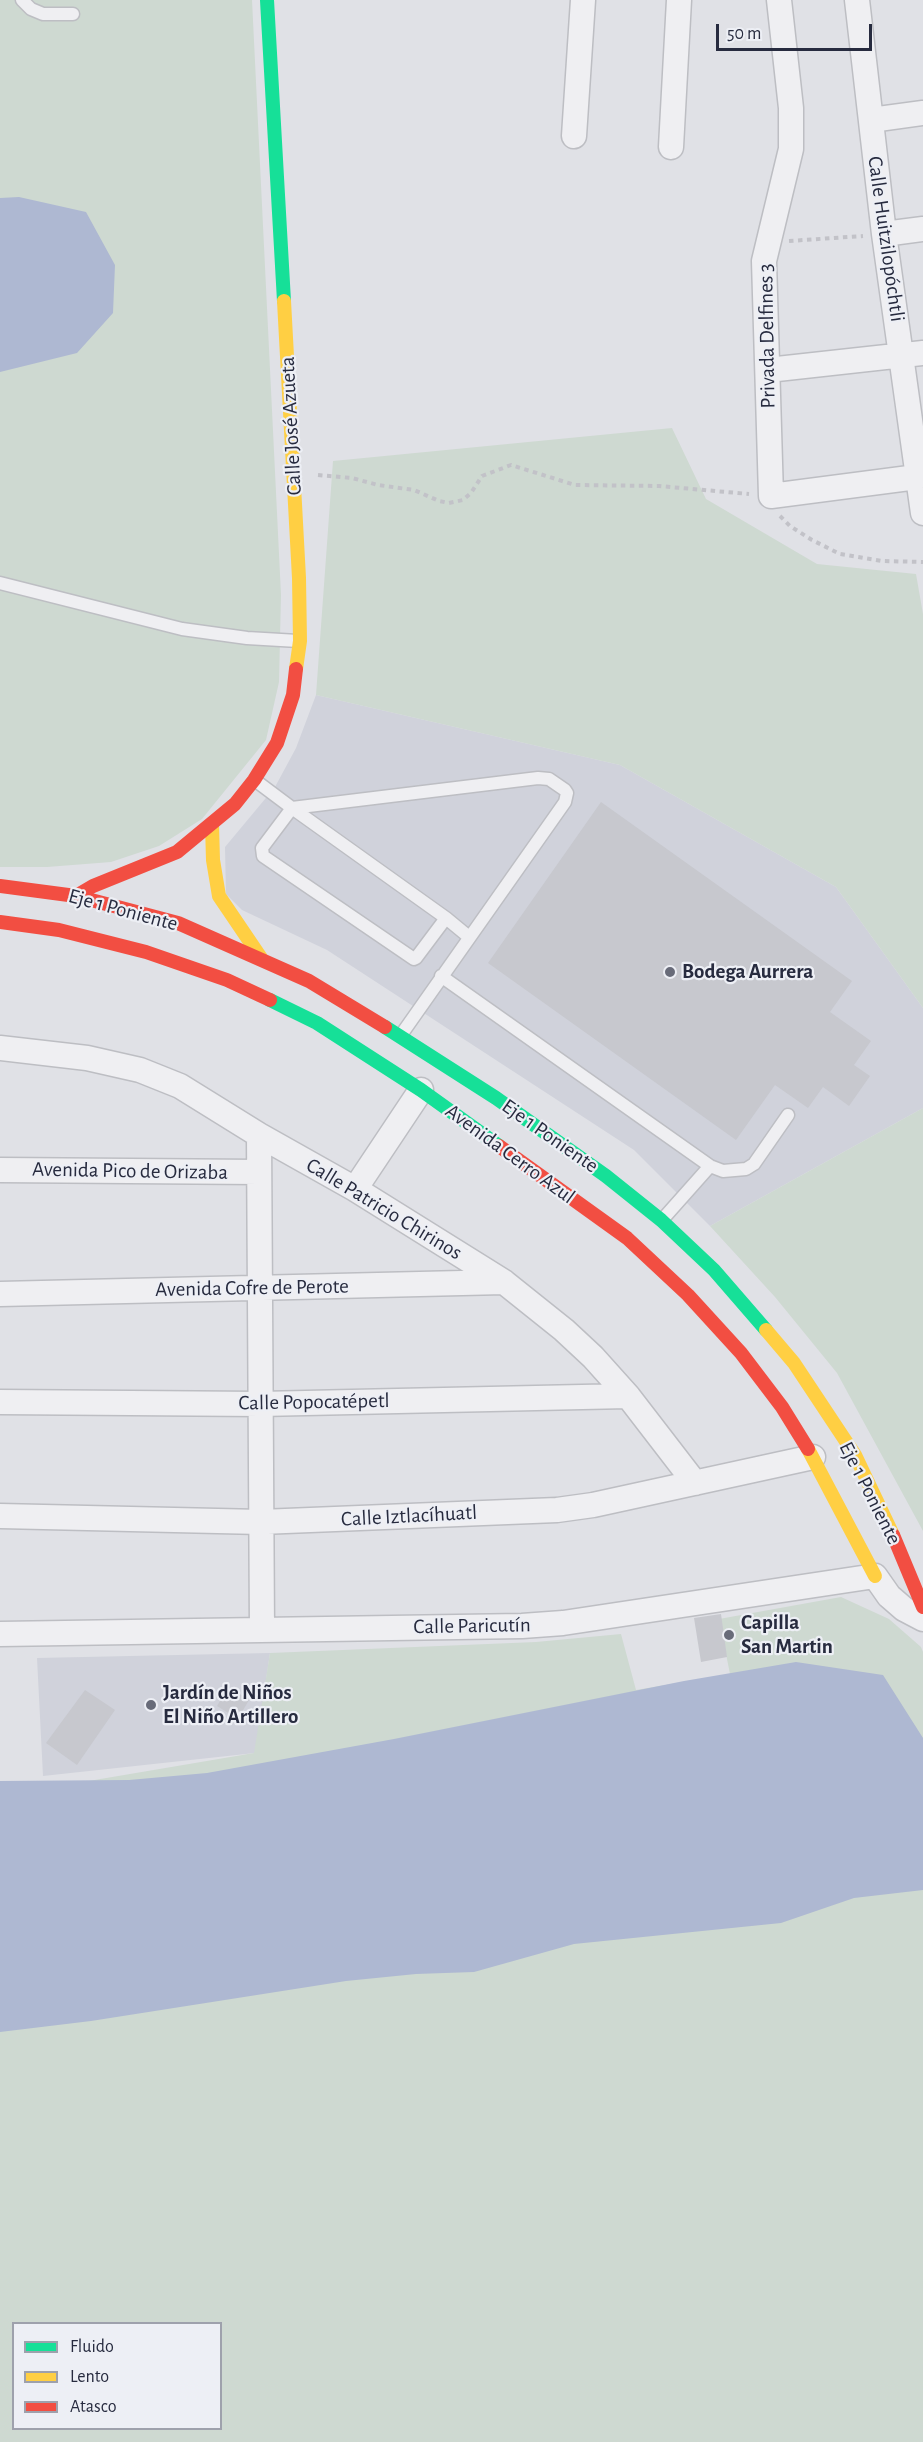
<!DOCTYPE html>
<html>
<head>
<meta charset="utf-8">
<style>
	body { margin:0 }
	#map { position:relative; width:923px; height:2442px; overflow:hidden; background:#e0e1e6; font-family:"Alegreya Sans",sans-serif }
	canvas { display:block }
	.legend { position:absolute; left:12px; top:2322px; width:210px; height:108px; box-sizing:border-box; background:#edeff5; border:2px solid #9ea1ac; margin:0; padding:8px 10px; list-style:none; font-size:18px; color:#272b3f }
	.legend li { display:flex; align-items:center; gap:12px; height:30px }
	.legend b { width:30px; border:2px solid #9ea1ac }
	.scale { position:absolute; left:716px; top:24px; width:156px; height:27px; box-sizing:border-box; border:3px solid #272b3f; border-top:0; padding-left:8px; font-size:18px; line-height:21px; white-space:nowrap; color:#272b3f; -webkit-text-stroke:4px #edeff5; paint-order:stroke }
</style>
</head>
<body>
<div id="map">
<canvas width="923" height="2442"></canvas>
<ul class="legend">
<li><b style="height:8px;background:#16e098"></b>Fluido</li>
<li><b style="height:8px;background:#ffcf43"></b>Lento</li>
<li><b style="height:8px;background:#f24e42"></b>Atasco</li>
</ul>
<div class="scale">50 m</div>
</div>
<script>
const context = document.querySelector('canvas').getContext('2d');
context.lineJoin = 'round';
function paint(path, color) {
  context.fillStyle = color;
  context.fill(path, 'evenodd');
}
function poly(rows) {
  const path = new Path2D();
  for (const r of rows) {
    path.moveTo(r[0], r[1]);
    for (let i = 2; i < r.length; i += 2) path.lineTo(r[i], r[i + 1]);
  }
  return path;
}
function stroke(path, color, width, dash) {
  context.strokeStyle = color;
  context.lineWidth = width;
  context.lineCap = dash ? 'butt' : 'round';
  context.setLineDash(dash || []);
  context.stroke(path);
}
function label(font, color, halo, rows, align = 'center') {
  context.font = font + ' "Alegreya Sans",sans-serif';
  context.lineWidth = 4.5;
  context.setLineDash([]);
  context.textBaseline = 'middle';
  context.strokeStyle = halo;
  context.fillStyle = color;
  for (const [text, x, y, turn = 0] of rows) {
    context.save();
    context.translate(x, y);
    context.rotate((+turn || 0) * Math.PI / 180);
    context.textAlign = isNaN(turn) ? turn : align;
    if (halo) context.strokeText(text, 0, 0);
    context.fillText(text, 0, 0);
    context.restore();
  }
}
const built = poly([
	[316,695,620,765,836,887,923,1008,923,1108,710,1226,634,1150,327,950,242,910,226,894,225,847,275,787,296,748],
	[270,1653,255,1753,43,1776,37,1658]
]);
const green = poly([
	[0,0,252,0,281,595,279,682,266,740,202,819,159,846,111,862,47,867,0,867],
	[672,428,706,499,817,564,916,574,923,614,923,1008,836,887,620,765,316,695,333,461],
	[923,1108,923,1531,837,1373,775,1297,710,1226],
	[841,1597,889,1619,921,1647,923,1652,923,2442,0,2442,0,1796,254,1753,270,1653,536,1642,621,1634,636,1690,730,1674,719,1619],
	[14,2324,220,2324,220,2428,14,2428]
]);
const water = poly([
	[19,197,86,212,115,265,113,313,77,353,0,372,0,198],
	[796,1662,883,1675,923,1738,923,1890,854,1898,781,1923,574,1944,474,1972,416,1974,346,1981,91,2021,0,2032,0,1781,129,1780,207,1773,394,1739,684,1681]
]);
const building = poly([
	[601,802,852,981,830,1012,871,1041,854,1065,870,1076,849,1106,823,1087,808,1108,775,1085,736,1140,488,963],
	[721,1614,727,1657,701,1662,694,1618],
	[228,1687,249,1700,238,1719,217,1706],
	[85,1690,115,1710,77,1765,46,1743]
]);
const path = poly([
	[789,241,863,236],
	[318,475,352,478,378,485,414,490,439,501,449,503,463,500,471,493,482,476,511,465,575,485,659,486,749,494],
	[780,516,790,526,812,540,840,554,882,561,923,562]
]);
const lane = poly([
	[22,0,31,9,43,14,73,14],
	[0,583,182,629,247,638,298,641],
	[256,781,292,808,538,778,549,779,565,790,567,793,565,802,401,1035],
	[446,918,416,958,414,959,263,856,262,848,292,808,446,918,469,937],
	[441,976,710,1166,662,1220],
	[710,1166,723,1171,746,1169,754,1164,788,1115]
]);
const street = poly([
	[779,0,791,108,791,149,764,261,771,496,917,477],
	[857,0,884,234,923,513],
	[871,120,923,113],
	[574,136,583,0],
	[671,147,679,0],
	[884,234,923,229],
	[768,370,923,353],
	[0,1048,87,1058,140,1070,180,1086,259,1135,355,1189,504,1282,564,1330,593,1357,628,1396,695,1483],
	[259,1135,262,1630],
	[0,1170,259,1172],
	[355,1189,421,1090],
	[0,1294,504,1282],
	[0,1402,260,1404,628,1396],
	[0,1516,261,1522,557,1510,593,1505,813,1457],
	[0,1634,522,1626,563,1623,875,1576,889,1596,904,1609,923,1619]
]);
const fast = poly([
	[267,0,284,301],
	[270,1000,317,1023,421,1090,499,1146],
	[385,1027,496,1098,606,1176,661,1220,714,1270,766,1330]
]);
const slow = poly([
	[284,301,299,578,300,641,296,669],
	[212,825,213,860,219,896,261,958],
	[766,1330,794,1363,855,1455,893,1535],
	[808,1449,875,1576]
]);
const jam = poly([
	[0,886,76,896,178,923,309,981,385,1027],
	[76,896,93,886,177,852,235,804,254,780,277,743,293,695,296,669],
	[0,922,59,930,146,952,227,980,270,1000],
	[499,1146,627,1238,688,1295,741,1353,782,1407,808,1449],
	[893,1535,923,1607]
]);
const markers = [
	[670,972,6,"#686b79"],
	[729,1635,6,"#686b79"],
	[151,1705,6,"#686b79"]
];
const streetNames = [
	["Calle Huitzilopóchtli",886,239,82],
	["Privada Delfines 3",767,336,-91],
	["Calle José Azueta",291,426,-93],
	["Eje 1 Poniente",123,910,15],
	["Eje 1 Poniente",550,1136,35],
	["Avenida Cerro Azul",510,1154,36],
	["Avenida Pico de Orizaba",130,1171,1],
	["Calle Patricio Chirinos",384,1209,31],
	["Avenida Cofre de Perote",252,1288,-1],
	["Calle Popocatépetl",314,1402,-1],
	["Eje 1 Poniente",870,1493,63],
	["Calle Iztlacíhuatl",409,1516,-3],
	["Calle Paricutín",472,1626,-1]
];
const poiNames = [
	["Bodega Aurrera",682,972],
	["Capilla",741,1623],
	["San Martin",741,1647],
	["Jardín de Niños",163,1693],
	["El Niño Artillero",163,1717]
];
paint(built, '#d0d2db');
paint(green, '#ced9d1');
paint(water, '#aeb8d2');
paint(building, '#c7c8ce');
stroke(lane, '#bdbec3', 15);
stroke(street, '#bdbec3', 27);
stroke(path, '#c2c2c8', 4, [4.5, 4.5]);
stroke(lane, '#efeff2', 12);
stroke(street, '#efeff2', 24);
stroke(fast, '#16e098', 14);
stroke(slow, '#ffcf43', 14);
stroke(jam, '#f24e42', 14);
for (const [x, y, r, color] of markers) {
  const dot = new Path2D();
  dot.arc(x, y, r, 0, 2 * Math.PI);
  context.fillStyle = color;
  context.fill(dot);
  stroke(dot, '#edeff5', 2);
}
label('21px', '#272b3f', '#edeff5', streetNames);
label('bold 21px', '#272b3f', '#edeff5', poiNames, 'left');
</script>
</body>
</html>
